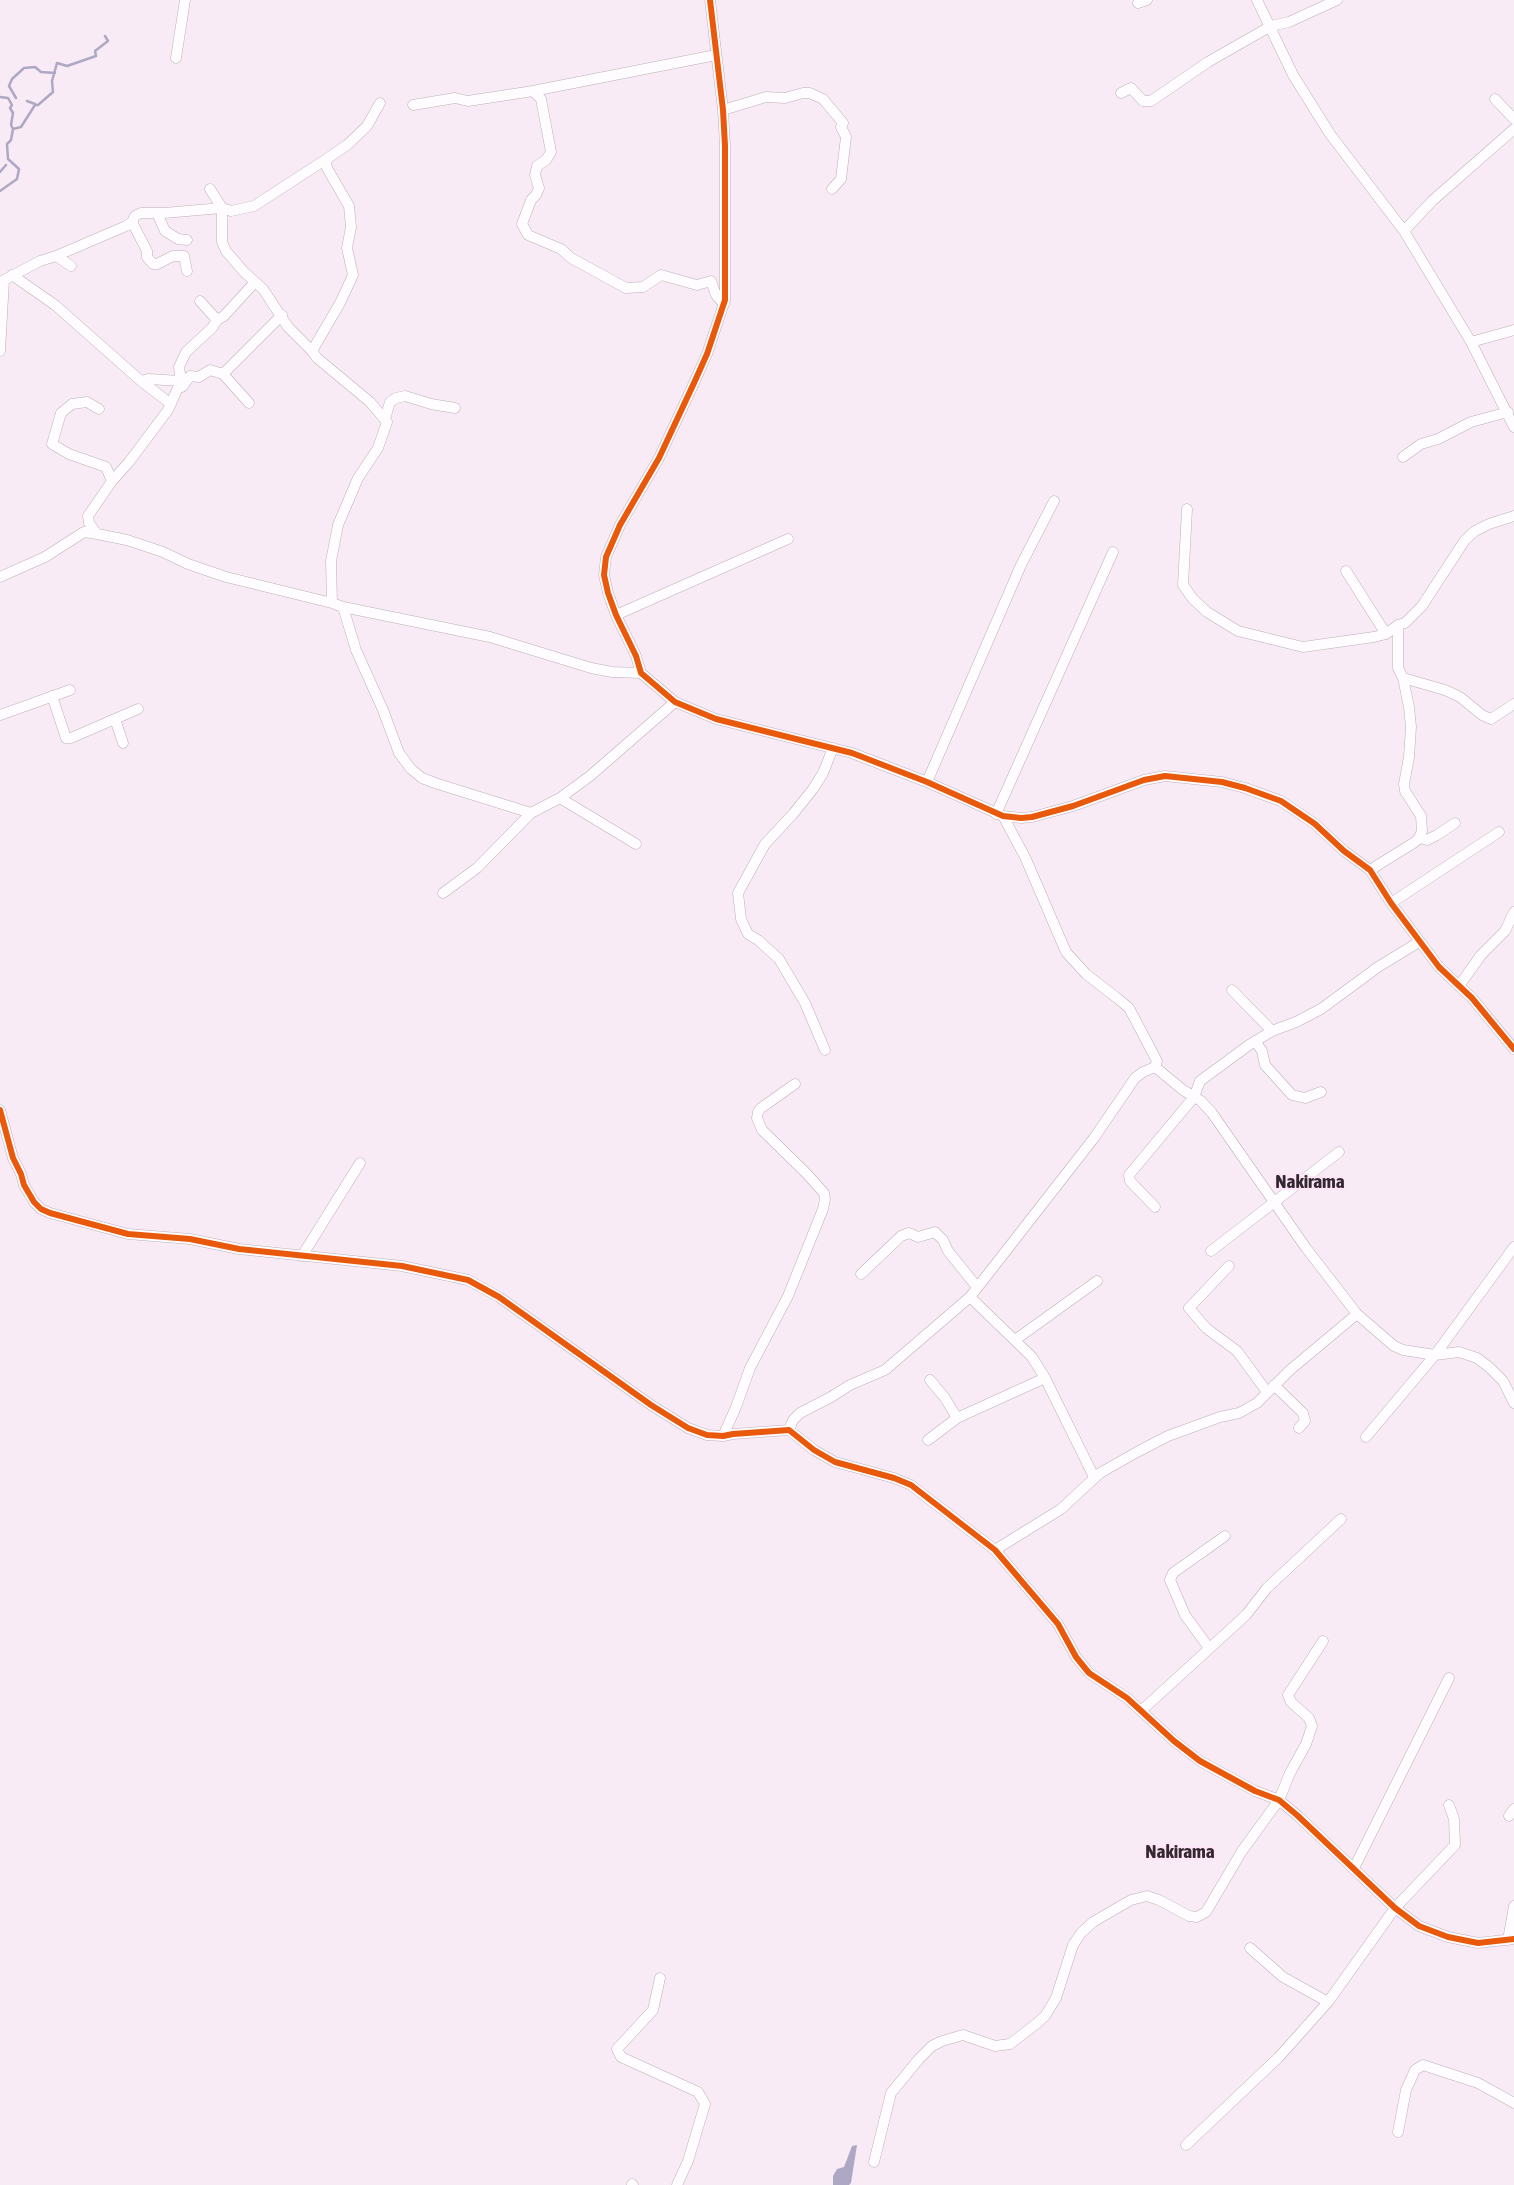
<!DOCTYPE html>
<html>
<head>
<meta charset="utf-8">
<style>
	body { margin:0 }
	canvas { display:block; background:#f8ebf5 }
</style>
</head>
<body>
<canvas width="1514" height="2185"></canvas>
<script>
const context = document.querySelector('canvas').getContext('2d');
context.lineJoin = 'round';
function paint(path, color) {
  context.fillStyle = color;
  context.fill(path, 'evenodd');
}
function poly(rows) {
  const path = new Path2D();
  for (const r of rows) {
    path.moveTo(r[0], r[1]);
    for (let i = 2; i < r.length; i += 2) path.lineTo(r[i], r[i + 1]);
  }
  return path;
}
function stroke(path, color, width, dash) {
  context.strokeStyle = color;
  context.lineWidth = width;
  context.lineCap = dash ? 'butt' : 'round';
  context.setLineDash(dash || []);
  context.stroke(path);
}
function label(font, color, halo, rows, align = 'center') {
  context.font = font + ' "Asap Condensed",sans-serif';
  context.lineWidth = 4;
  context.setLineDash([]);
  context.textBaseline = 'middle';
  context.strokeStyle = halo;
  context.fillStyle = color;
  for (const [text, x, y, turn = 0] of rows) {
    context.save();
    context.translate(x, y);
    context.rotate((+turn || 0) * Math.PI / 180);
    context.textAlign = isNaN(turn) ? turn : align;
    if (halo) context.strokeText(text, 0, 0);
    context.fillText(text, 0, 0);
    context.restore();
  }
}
const water = poly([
	[857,2145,851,2183,849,2185,833,2185,833,2176,837,2169,844,2167,852,2146]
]);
const stream = poly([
	[0,97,8,98,12,105,10,108,13,113,11,125,13,129],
	[16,98,9,86,12,79,24,68,35,67,41,72,55,73],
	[27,101,35,104],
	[0,172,6,165],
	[0,191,17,179,19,169,8,159,7,144,11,140,13,129,21,127,35,105,38,105,53,92,52,81,57,63,67,66,96,56,95,51,108,41,105,36]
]);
const street = poly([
	[710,0,723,110,725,146,725,300,707,354,694,383,659,458,620,525,606,557,604,575,608,593,616,615,636,656,641,673,675,702,716,719,852,753,927,782,1003,816,1021,818,1032,817,1073,806,1144,780,1165,776,1222,782,1245,788,1281,801,1315,824,1344,851,1370,870,1391,903,1439,967,1472,998,1514,1049],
	[1257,0,1293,75,1330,134,1404,231,1471,342,1514,427],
	[1138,3,1147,0],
	[176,58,185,0],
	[533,91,541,99,551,152,546,160,537,166,535,175,539,188,536,195,531,200,522,224,528,235,561,249,571,258,626,288,643,287,661,275,697,285,711,281,716,295,724,304],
	[1121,93,1131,88,1143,101,1151,101,1208,62,1271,26,1289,22,1337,0],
	[1495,99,1514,119],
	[413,105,455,98,468,101,533,91,716,55],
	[723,110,766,97,785,98,803,93,810,93,823,99,843,123,841,127,846,137,841,179,832,189],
	[210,189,222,208,222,242,226,251,244,272,263,289,288,327,312,351],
	[157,213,165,231,178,239,187,240],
	[132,222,147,251,147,257,153,264,157,264,173,256,184,256,187,271],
	[1404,231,1432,201,1514,129],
	[56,256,126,226,132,222,135,216,141,213,164,213,222,208,231,211,254,206,328,158],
	[12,275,55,305,141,381,171,404],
	[217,320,224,316,255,282],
	[1471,342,1514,330],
	[0,351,4,280,40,261,56,256,71,266],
	[223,374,249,403],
	[141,381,148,379,181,381],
	[180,385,182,387,190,376,199,377,210,370,223,374,282,315],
	[385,419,390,402,396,398,405,396,431,404,455,408],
	[1403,457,1421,444,1438,439,1471,422,1508,412],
	[112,481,129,462,168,410,181,381,179,367,186,352,212,328,217,320,200,301],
	[1187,509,1183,585,1193,599,1207,612,1238,631,1303,647,1374,637,1386,634,1398,625],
	[97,534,89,523,88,516,112,481,106,467,69,454,52,444,61,413,72,404,87,402,99,409],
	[1346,571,1386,634],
	[0,577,45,557,84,532,97,534,127,540,163,552,188,564,226,577,332,603,343,607,490,637,591,668,612,672,641,673],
	[332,603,331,561,338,525,358,478,378,448,387,422,370,402,317,358,312,351,340,303,353,275,347,248,351,227,349,206,327,168,326,162,328,158,347,145,367,126,380,103],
	[343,607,356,650,383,710,399,753,411,769,422,778,435,783,531,813],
	[616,615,788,539],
	[1403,678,1445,690,1460,697,1482,715,1491,719,1514,704],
	[52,696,66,738,71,738,138,709],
	[0,715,70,690],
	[115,719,123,743],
	[927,782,1021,565,1054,501],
	[560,798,636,844],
	[996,814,1113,552],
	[1003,816,1025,857,1066,952,1086,974,1117,998,1129,1008,1157,1061,1155,1067,1183,1090,1201,1101,1212,1113,1306,1248,1357,1314,1394,1346,1403,1350,1435,1355,1459,1352,1477,1358,1489,1367,1503,1381,1514,1403],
	[1419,838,1427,840,1437,835,1455,823],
	[1370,870,1415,842,1419,838,1422,831,1421,816,1405,791,1404,784,1409,757,1411,727,1409,707,1403,678,1398,668,1398,625,1405,623,1422,606,1465,540,1475,531,1489,524,1514,516],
	[443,893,477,868,531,813,560,798,590,776,675,702],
	[1391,903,1499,832],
	[1459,986,1481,955,1505,931,1514,912],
	[1232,990,1272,1031],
	[1255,1041,1262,1051,1265,1065,1292,1095,1305,1098,1321,1092],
	[825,1050,805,1003,779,959,758,940,748,934,741,919,738,893,765,844,793,814,813,789,823,773,833,748],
	[0,1110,13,1158,21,1174,24,1185,34,1202,41,1209,50,1213,128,1234,190,1239,239,1249,402,1266,468,1280,499,1297,651,1405,688,1428,707,1435,723,1436,733,1434,789,1430,814,1450,835,1462,894,1478,911,1485,995,1550,1058,1624,1076,1657,1089,1673,1127,1698,1174,1741,1200,1761,1255,1791,1279,1800,1298,1816,1395,1908,1419,1926,1448,1937,1478,1943,1514,1939],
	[1155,1207,1130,1181,1129,1175,1194,1097,1200,1081,1249,1045,1272,1031,1296,1022,1321,1009,1378,967,1419,942],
	[1211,1251,1339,1152],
	[302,1256,360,1163],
	[1229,1266,1189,1308,1206,1328,1237,1351,1267,1392],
	[861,1274,901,1236,909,1233,918,1237,935,1232,943,1240,948,1251,977,1287],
	[970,1297,1032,1357,1045,1378,1094,1477],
	[1015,1340,1097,1281],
	[930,1380,945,1398,957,1418],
	[1274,1385,1303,1413,1305,1421,1299,1428],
	[789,1430,793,1420,800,1413,831,1397,850,1385,885,1370,970,1297,1094,1138,1135,1078,1143,1072,1155,1067],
	[723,1436,736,1407,750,1368,788,1296,823,1209,825,1199,824,1193,806,1173,762,1130,757,1118,758,1112,761,1108,795,1084],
	[1366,1437,1435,1355,1514,1247],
	[928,1440,957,1418,1045,1378],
	[995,1550,1061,1509,1100,1473,1137,1452,1168,1436,1220,1417,1239,1413,1257,1403,1290,1370,1357,1314],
	[1209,1648,1185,1615,1170,1580,1173,1573,1225,1536],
	[1141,1711,1246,1615,1267,1588,1341,1519],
	[1509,1816,1514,1809],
	[1354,1868,1449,1678],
	[1508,1940,1514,1906],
	[1250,1948,1283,1977,1328,2002],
	[660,1978,653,2010,617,2049,621,2057,698,2092,705,2104,688,2161,677,2185],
	[1398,2132,1406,2090,1415,2070,1423,2065,1478,2083,1514,2103],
	[1186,2145,1278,2058,1295,2039,1328,2002,1395,1908,1455,1845,1454,1819,1449,1805],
	[874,2162,891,2093,919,2059,932,2046,942,2041,963,2035,995,2046,1010,2044,1036,2024,1045,2016,1056,1998,1073,1945,1081,1933,1093,1922,1131,1900,1147,1896,1159,1900,1189,1916,1197,1917,1206,1912,1242,1851,1279,1800,1290,1773,1306,1744,1312,1726,1309,1718,1291,1702,1288,1695,1323,1641],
	[632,2184,633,2185]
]);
const cycleway = poly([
	[710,0,723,110,725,146,725,300,707,354,694,383,659,458,620,525,606,557,604,575,608,593,616,615,636,656,641,673,675,702,716,719,852,753,927,782,1003,816,1021,818,1032,817,1073,806,1144,780,1165,776,1222,782,1245,788,1281,801,1315,824,1344,851,1370,870,1391,903,1439,967,1472,998,1514,1049],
	[0,1110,13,1158,21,1174,24,1185,34,1202,41,1209,50,1213,128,1234,190,1239,239,1249,402,1266,468,1280,499,1297,651,1405,688,1428,707,1435,723,1436,733,1434,789,1430,814,1450,835,1462,894,1478,911,1485,995,1550,1058,1624,1076,1657,1089,1673,1127,1698,1174,1741,1200,1761,1255,1791,1279,1800,1298,1816,1395,1908,1419,1926,1448,1937,1478,1943,1514,1939]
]);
const quarterNames = [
	["Nakirama",1310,1182],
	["Nakirama",1180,1852]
];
paint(water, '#aea8c4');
stroke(stream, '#aea8c4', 2.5);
stroke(street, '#bcb0b8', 11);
stroke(street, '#fefcfe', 10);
stroke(cycleway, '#e8590c', 6);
label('bold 19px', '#332730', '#fee5f8', quarterNames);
</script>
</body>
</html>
